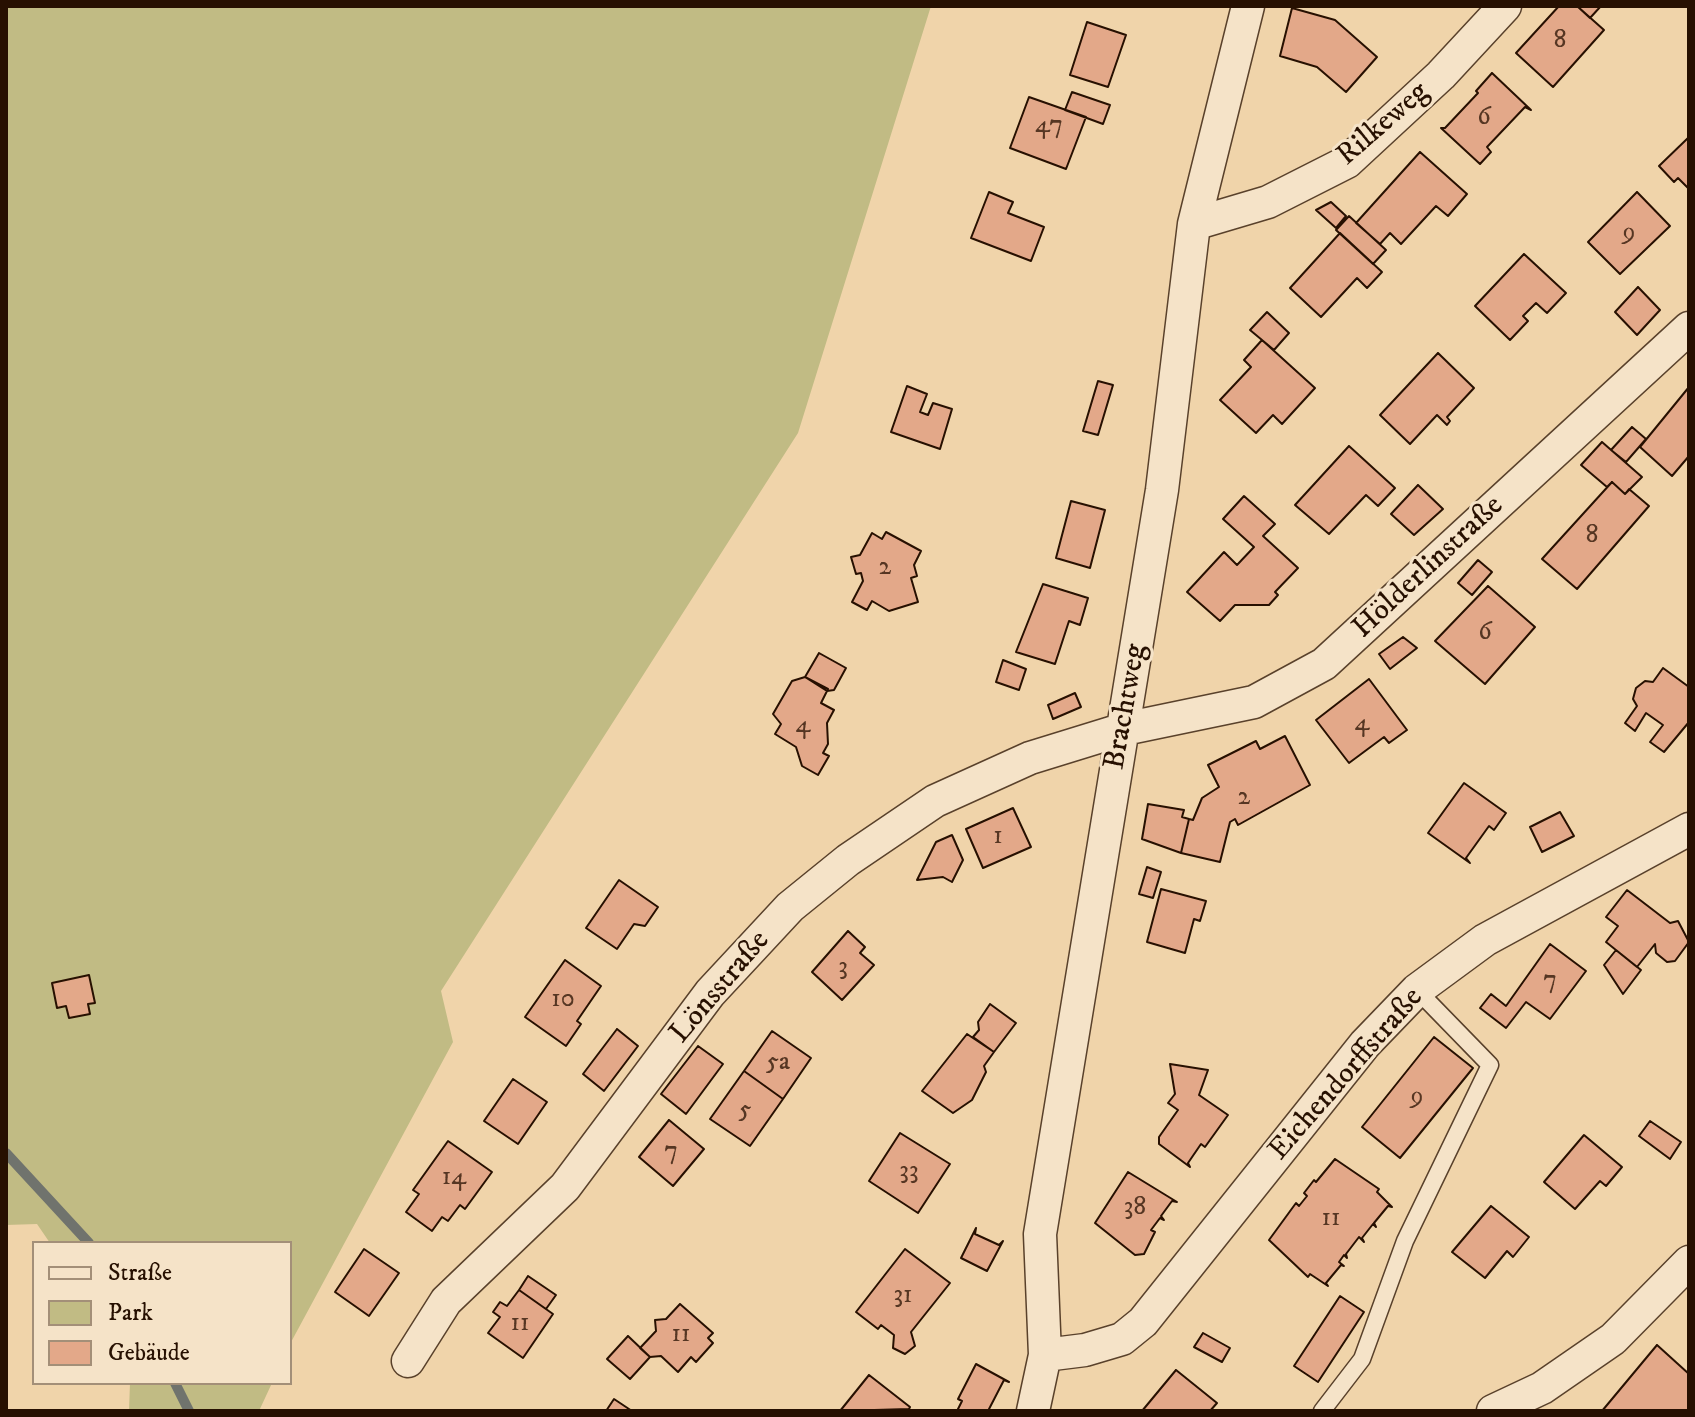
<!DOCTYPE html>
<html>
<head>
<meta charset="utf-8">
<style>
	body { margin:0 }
	#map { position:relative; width:1695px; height:1417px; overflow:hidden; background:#f0d4aa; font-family:"IM FELL DW Pica",serif }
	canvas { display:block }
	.frame { position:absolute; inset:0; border:8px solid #271001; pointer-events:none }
	.legend { position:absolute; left:32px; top:1241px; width:260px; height:144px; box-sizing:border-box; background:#f5e3c8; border:2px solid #a38f78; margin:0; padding:10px 14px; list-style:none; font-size:24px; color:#271001 }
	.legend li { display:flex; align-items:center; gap:16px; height:40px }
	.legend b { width:40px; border:2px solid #a38f78 }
</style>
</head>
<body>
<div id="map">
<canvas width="1695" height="1417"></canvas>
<div class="frame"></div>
<ul class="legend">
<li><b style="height:10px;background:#f5e3c8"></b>Straße</li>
<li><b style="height:22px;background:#c1bb84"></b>Park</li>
<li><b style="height:22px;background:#e3a889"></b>Gebäude</li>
</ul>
</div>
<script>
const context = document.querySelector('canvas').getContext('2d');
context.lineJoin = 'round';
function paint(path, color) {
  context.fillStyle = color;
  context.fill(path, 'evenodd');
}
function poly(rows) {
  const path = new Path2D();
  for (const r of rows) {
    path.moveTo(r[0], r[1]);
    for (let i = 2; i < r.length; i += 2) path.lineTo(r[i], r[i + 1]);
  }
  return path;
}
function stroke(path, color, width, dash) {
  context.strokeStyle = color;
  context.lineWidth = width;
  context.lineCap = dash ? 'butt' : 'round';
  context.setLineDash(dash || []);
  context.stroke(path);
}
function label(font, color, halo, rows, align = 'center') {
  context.font = font + ' "IM FELL DW Pica",serif';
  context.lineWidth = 6;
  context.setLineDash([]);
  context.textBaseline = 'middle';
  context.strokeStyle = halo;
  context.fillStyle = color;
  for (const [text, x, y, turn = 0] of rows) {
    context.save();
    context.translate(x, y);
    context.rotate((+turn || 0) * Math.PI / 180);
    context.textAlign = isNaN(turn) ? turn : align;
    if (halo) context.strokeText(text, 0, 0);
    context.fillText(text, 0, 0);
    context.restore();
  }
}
const green = poly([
	[6,6,931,6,798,433,441,991,453,1042,290,1344,290,1243,50,1243,37,1224,6,1225],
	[130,1383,272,1383,259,1411,129,1411]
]);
const stream = poly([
	[6,1153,89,1243],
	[175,1383,189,1411]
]);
const building = poly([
	[1559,6,1577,6,1604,30,1553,87,1516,53,1559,6],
	[1577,6,1601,6,1590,18,1577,6],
	[1292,8,1335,20,1377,57,1346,92,1317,67,1280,56,1292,8],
	[1087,22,1126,35,1108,87,1070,75,1087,22],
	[1492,73,1531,110,1525,107,1487,147,1491,152,1480,164,1441,128,1445,128,1478,93,1476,91,1492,73],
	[1072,92,1110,105,1103,124,1065,110,1072,92],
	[1029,97,1086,117,1066,169,1010,148,1029,97],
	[1689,137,1689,189,1678,178,1674,182,1659,166,1689,137],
	[1420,152,1467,194,1448,216,1436,206,1401,244,1390,233,1380,244,1356,223,1420,152],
	[989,192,1013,202,1008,213,1044,227,1031,261,971,238,989,192],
	[1637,192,1670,226,1620,274,1588,242,1637,192],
	[1331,202,1346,216,1336,228,1316,210,1331,202],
	[1349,216,1386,250,1373,264,1336,230,1349,216],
	[1340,233,1382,272,1367,288,1357,278,1321,317,1290,288,1340,233],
	[1524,254,1566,293,1547,313,1536,303,1523,316,1528,321,1510,340,1475,306,1524,254],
	[1638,287,1660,310,1637,335,1615,312,1638,287],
	[1267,312,1289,333,1274,350,1250,330,1267,312],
	[1262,340,1315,388,1282,424,1273,415,1256,433,1220,400,1251,367,1244,360,1262,340],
	[1438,353,1474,388,1447,417,1450,421,1447,425,1437,415,1410,444,1380,415,1438,353],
	[1098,381,1113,385,1098,435,1083,431,1098,381],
	[907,386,927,394,920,412,928,415,933,403,952,409,940,449,891,432,907,386],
	[1689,387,1689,456,1672,476,1640,447,1689,387],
	[1632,427,1646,439,1626,462,1611,450,1632,427],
	[1602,442,1642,477,1625,494,1612,482,1607,487,1581,465,1602,442],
	[1349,446,1395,488,1378,506,1366,495,1329,534,1295,505,1349,446],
	[1612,482,1625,494,1629,489,1649,506,1577,589,1542,559,1612,482],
	[1418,485,1443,509,1414,535,1391,514,1418,485],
	[1244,496,1275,524,1263,536,1298,568,1275,592,1278,595,1269,605,1235,605,1220,621,1187,592,1224,552,1237,565,1254,547,1223,519,1244,496],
	[1071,501,1105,510,1090,568,1056,558,1071,501],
	[886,532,921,551,914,565,917,576,911,578,918,602,889,611,872,601,867,610,852,602,863,581,861,573,856,574,851,557,860,555,872,533,882,539,886,532],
	[1478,560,1492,572,1472,595,1458,583,1478,560],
	[1043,584,1088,598,1080,625,1069,621,1055,664,1016,652,1043,584],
	[1488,586,1535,627,1485,684,1435,641,1488,586],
	[1403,637,1417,648,1390,669,1379,654,1403,637],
	[819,653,846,668,834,690,827,691,805,677,819,653],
	[1003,660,1026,669,1019,690,996,682,1003,660],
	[1663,668,1689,687,1689,722,1664,752,1650,742,1663,725,1646,713,1635,731,1625,723,1637,706,1633,699,1636,688,1645,681,1653,682,1663,668],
	[805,677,828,689,821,703,834,710,827,723,828,744,823,753,829,756,818,775,802,766,796,747,775,734,781,724,773,714,792,681,805,677],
	[1369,679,1407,730,1389,743,1384,737,1349,763,1316,720,1369,679],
	[1075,693,1081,707,1053,719,1048,705,1075,693],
	[1285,736,1310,785,1238,825,1235,819,1230,822,1220,862,1181,853,1189,819,1193,820,1202,798,1219,787,1208,765,1256,741,1260,749,1285,736],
	[1464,783,1506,813,1494,830,1489,826,1466,858,1470,863,1428,833,1464,783],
	[1148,804,1184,810,1182,817,1189,819,1181,853,1142,839,1148,804],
	[1013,808,1031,847,983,868,966,829,1013,808],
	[1560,812,1574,836,1542,852,1530,827,1560,812],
	[952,835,963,860,952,882,943,877,917,880,936,842,952,835],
	[1147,867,1161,872,1153,898,1139,894,1147,867],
	[619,880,658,907,645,926,634,924,617,949,586,928,619,880],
	[1161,889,1206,901,1200,921,1194,919,1185,953,1147,942,1161,889],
	[1627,890,1670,923,1678,921,1689,942,1675,961,1667,962,1656,953,1655,944,1637,967,1606,942,1618,926,1606,917,1627,890],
	[848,931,865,947,860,953,874,965,842,1000,812,972,848,931],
	[1550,944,1586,971,1550,1019,1526,1002,1506,1028,1480,1008,1491,994,1506,1006,1550,944],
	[1616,950,1641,970,1623,994,1604,965,1616,950],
	[565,960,601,986,577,1021,581,1024,566,1046,525,1017,565,960],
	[89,975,95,1003,88,1004,90,1014,69,1018,66,1006,57,1008,52,983,89,975],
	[990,1004,1016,1023,994,1052,973,1037,979,1030,978,1022,990,1004],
	[617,1029,638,1046,604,1091,583,1074,617,1029],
	[772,1031,811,1058,783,1099,744,1071,772,1031],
	[967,1034,994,1052,984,1066,986,1072,972,1100,953,1113,922,1091,967,1034],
	[1434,1037,1473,1068,1400,1158,1362,1127,1434,1037],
	[698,1046,723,1064,686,1114,661,1094,698,1046],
	[1170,1064,1208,1070,1199,1095,1228,1115,1205,1147,1201,1144,1188,1163,1190,1167,1159,1144,1159,1137,1178,1110,1168,1103,1175,1094,1170,1064],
	[744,1071,783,1099,750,1146,710,1119,744,1071],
	[513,1079,547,1102,518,1144,484,1121,513,1079],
	[669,1120,704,1149,673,1186,639,1157,669,1120],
	[1650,1121,1681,1142,1670,1159,1639,1136,1650,1121],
	[900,1133,950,1164,918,1213,869,1181,900,1133],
	[1584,1135,1622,1167,1606,1186,1600,1181,1575,1209,1544,1182,1584,1135],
	[448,1141,492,1172,465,1209,460,1205,448,1221,442,1217,432,1231,406,1212,419,1194,413,1190,448,1141],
	[1335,1159,1379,1189,1377,1192,1392,1207,1388,1206,1374,1223,1376,1227,1373,1224,1362,1238,1364,1242,1359,1237,1346,1254,1347,1258,1344,1255,1339,1262,1344,1266,1341,1265,1326,1283,1328,1286,1310,1274,1308,1277,1269,1240,1296,1203,1299,1206,1307,1196,1304,1193,1314,1180,1316,1182,1335,1159],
	[1128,1172,1177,1202,1172,1201,1161,1216,1164,1220,1160,1218,1151,1230,1155,1232,1144,1254,1135,1255,1095,1223,1128,1172],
	[1491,1206,1529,1237,1513,1257,1507,1251,1485,1278,1452,1252,1491,1206],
	[976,1228,975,1234,999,1245,1003,1241,987,1271,961,1258,976,1228],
	[364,1249,399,1273,369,1316,335,1292,364,1249],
	[905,1249,950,1283,911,1332,915,1346,905,1354,893,1348,894,1335,881,1325,878,1329,856,1312,905,1249],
	[528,1276,556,1295,546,1309,519,1290,528,1276],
	[519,1290,553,1314,523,1358,488,1333,500,1317,493,1312,500,1302,507,1306,519,1290],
	[1340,1296,1364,1312,1318,1382,1294,1366,1340,1296],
	[680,1304,713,1333,708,1338,713,1343,696,1362,691,1357,678,1372,661,1356,650,1357,640,1348,656,1331,655,1320,666,1319,680,1304],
	[1203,1333,1230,1348,1222,1362,1194,1347,1203,1333],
	[628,1336,650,1357,630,1379,607,1359,628,1336],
	[1657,1345,1689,1374,1689,1411,1602,1411,1657,1345],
	[976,1364,1009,1382,1004,1380,988,1411,957,1411,962,1401,958,1399,976,1364],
	[1176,1370,1217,1403,1210,1411,1142,1411,1176,1370],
	[869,1375,910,1407,909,1409,840,1411,869,1375],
	[614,1399,632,1411,606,1411,614,1399]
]);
const lane = poly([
	[1322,1411,1362,1359,1405,1241,1490,1065,1417,990]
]);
const street = poly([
	[1194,224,1268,202,1347,162,1441,75,1505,6],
	[1045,1355,1085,1350,1122,1339,1143,1322,1365,1044,1417,990,1485,940,1689,829],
	[408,1361,446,1301,565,1187,710,993,790,907,848,860,935,801,1030,758,1124,729,1254,702,1324,664,1689,328],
	[1033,1411,1045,1355,1040,1234,1162,490,1194,224,1248,6],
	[1493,1411,1542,1388,1613,1339,1689,1262]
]);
const numberNames = [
	["8",1560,42],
	["6",1484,119],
	["47",1049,127],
	["9",1629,234],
	["8",1592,537],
	["2",885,569],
	["6",1485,634],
	["4",1362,725],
	["4",803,727],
	["2",1244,799],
	["1",998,838],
	["3",843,969],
	["7",1550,982],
	["10",563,1001],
	["5a",778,1064],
	["9",1417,1098],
	["5",745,1112],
	["7",671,1153],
	["33",909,1173],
	["14",454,1179],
	["38",1135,1209],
	["11",1331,1220],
	["31",903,1297],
	["11",520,1325],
	["11",681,1336]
];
const streetNames = [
	["Rilkeweg",1384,125,-41],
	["Hölderlinstraße",1429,568,-43],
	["Brachtweg",1127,707,-80],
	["Lönsstraße",721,988,-50],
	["Eichendorffstraße",1347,1075,-49]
];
paint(green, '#c1bb84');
stroke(stream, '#70736d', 10);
paint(building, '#e3a889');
stroke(building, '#271001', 2);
stroke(lane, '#59412b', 19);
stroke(street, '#59412b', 35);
stroke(lane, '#f5e3c8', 16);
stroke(street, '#f5e3c8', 32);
label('26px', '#563623', null, numberNames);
label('30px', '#271001', '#f5e3c8', streetNames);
</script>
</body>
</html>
